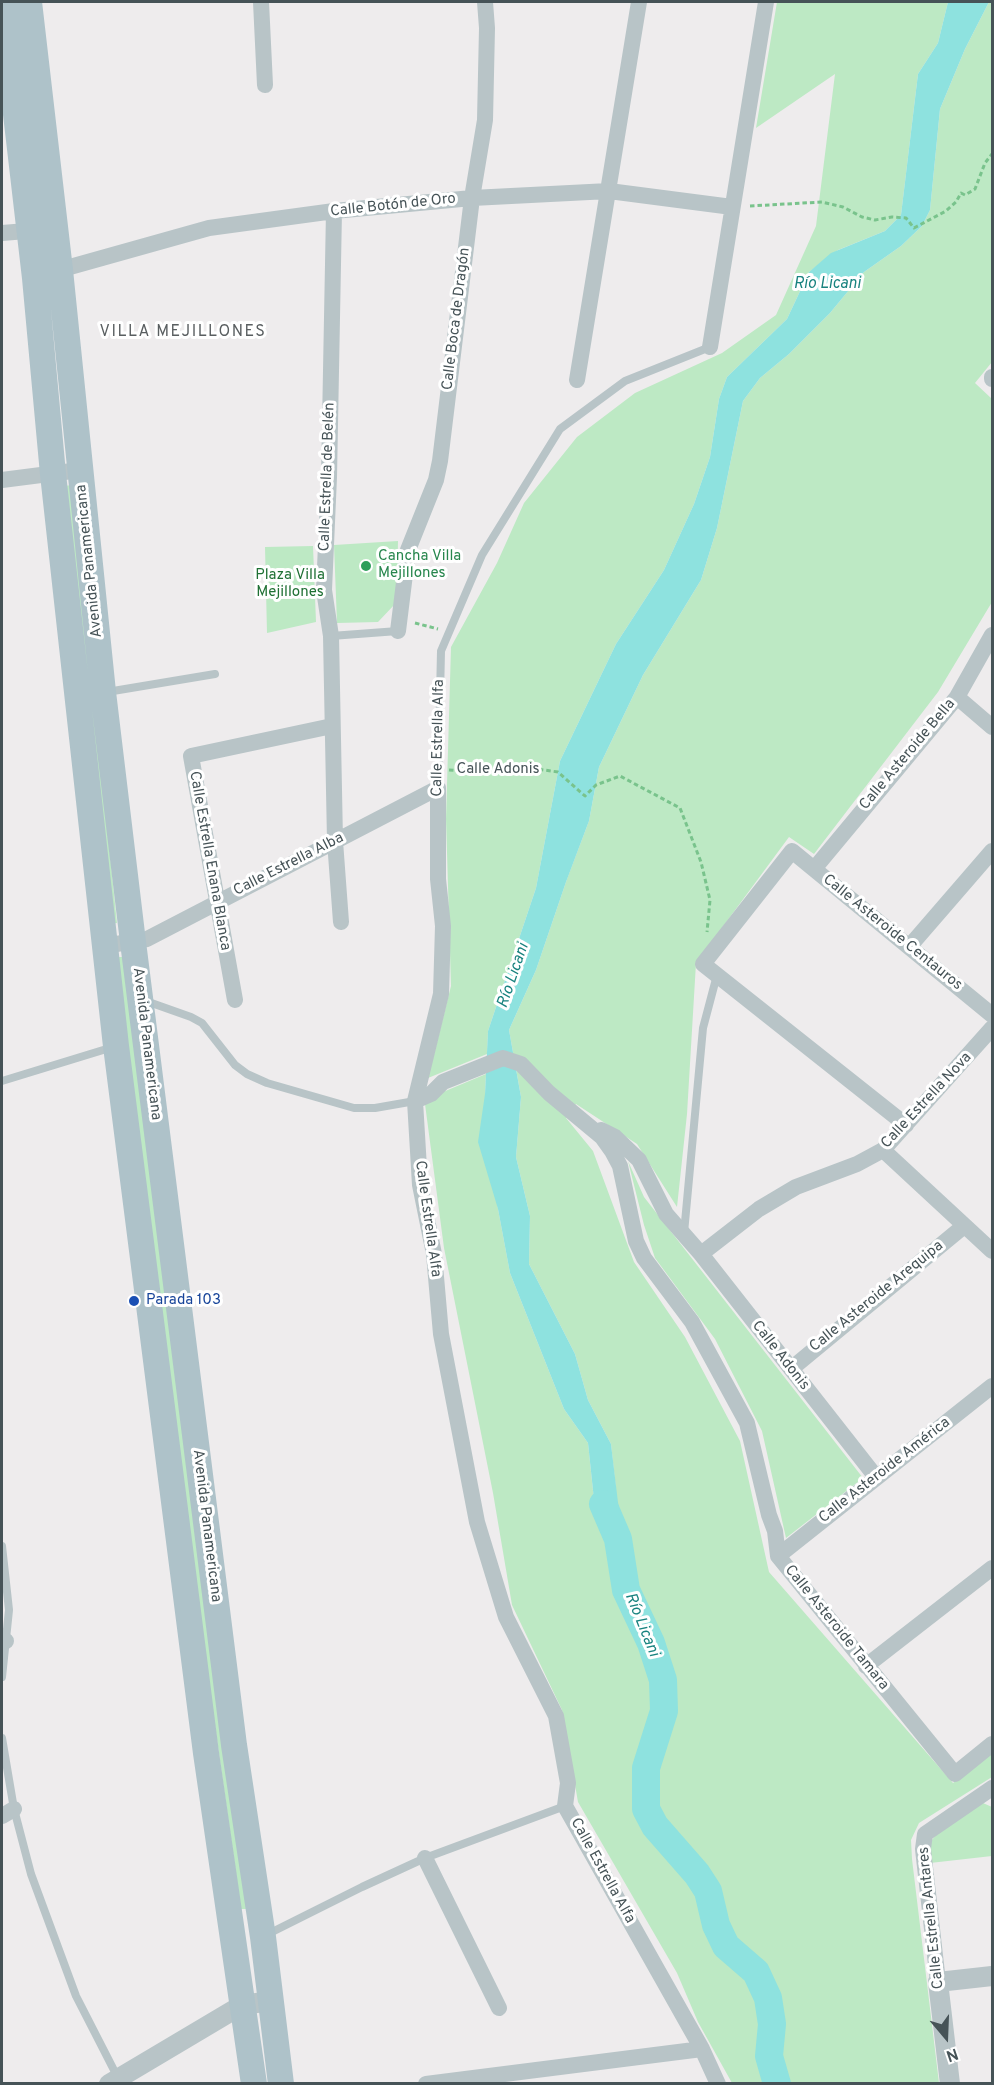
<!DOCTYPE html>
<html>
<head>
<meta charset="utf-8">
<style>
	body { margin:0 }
	#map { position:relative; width:994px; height:2085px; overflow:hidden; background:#eeeced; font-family:Overpass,sans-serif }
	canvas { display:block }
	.frame { position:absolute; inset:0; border:3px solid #465357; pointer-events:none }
	.north { position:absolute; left:916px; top:2007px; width:60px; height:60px; -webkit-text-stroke:4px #fff; paint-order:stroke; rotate:161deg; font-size:16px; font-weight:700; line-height:24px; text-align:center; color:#465357 }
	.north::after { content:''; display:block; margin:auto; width:21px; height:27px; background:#465357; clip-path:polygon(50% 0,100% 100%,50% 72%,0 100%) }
</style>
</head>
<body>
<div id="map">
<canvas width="994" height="2085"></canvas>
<div class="frame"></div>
<div class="north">N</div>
</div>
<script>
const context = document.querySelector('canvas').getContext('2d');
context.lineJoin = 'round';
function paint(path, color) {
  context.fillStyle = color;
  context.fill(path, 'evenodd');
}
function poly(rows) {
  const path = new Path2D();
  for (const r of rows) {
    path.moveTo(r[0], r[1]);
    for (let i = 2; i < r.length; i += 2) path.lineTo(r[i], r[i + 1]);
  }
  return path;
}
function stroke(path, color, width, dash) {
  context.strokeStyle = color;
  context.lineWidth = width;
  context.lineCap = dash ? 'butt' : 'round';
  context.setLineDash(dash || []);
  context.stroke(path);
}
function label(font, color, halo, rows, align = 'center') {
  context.font = font + ' Overpass,sans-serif';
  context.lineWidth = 6;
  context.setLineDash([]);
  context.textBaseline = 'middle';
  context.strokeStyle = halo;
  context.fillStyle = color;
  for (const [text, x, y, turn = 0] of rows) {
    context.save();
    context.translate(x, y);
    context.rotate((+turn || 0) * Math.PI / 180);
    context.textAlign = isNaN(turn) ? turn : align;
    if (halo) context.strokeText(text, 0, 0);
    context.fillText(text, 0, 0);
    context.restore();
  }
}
const green = poly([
	[777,2,948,2,938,43,918,74,901,215,885,231,838,250,809,272,787,319,727,377,719,399,710,457,694,504,664,570,616,644,560,761,536,888,488,1031,487,1054,428,1078,451,986,446,819,451,647,497,563,524,503,577,437,635,393,722,353,776,315,816,226,835,74,756,128],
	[989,2,992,2,992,362,975,383,992,399,992,602,938,692,814,854,789,837,696,963,687,1114,677,1207,637,1144,576,1104,566,1118,593,1151,634,1262,685,1337,740,1441,769,1572,953,1783,992,1752,992,1777,919,1823,911,1840,912,1859,939,2083,732,2083,698,2022,677,1973,578,1802,562,1710,512,1605,493,1493,444,1248,425,1104,443,1092,486,1074,485,1094,498,1209,510,1273,564,1409,588,1443,594,1500,616,1489,611,1444,588,1400,575,1354,529,1264,530,1216,516,1157,521,1097,509,1030,536,970,567,879,589,821,599,767,643,675,701,580,717,528,743,401,760,378,789,354,830,313,864,272,901,246,922,226,930,210,940,109,965,49],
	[72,485,117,923,110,924,64,486],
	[398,541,397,590,395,604,378,622,337,623,334,545],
	[313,546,316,622,267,633,265,547],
	[113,957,123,957,248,1909,241,1909,206,1662],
	[628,1161,644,1197,863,1478,786,1538,762,1431,715,1339,655,1258,644,1225],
	[983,1803,992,1807,992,1856,930,1863,931,1841,941,1829]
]);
const water = poly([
	[948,2,989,2,965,49,940,109,930,210,922,226,901,246,864,272,830,313,789,354,760,378,743,401,717,528,701,580,643,675,599,767,589,821,566,882,536,970,509,1030,521,1097,516,1157,530,1216,529,1264,575,1354,588,1400,611,1444,622,1536,613,1549,594,1500,588,1443,564,1409,510,1273,498,1209,478,1142,485,1094,488,1031,536,888,560,761,616,644,664,570,694,504,710,457,719,399,727,377,787,319,809,272,831,253,885,231,901,215,918,74,938,43]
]);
const river = poly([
	[603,1504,618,1539,626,1590,651,1643,663,1680,664,1711,646,1768,646,1809,655,1826,697,1874,708,1891,716,1925,726,1946,756,1972,768,1998,772,2024,769,2056,777,2084]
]);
const path = poly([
	[750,206,822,202,843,207,862,217,875,220,892,217,906,218,914,228,946,211,956,202,961,193,965,195,975,189,985,163,992,154],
	[415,623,438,629],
	[449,770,478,772,537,769,558,772,585,796,596,785,620,776,680,808,701,862,710,900,707,932]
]);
const service = poly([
	[331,636,398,631],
	[107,692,215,674],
	[438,788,441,651,482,555,560,429,625,381,710,347],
	[143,1000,191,1017,202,1023,235,1065,247,1074,267,1083,354,1108,375,1108,415,1101],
	[2,1081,113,1047],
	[684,1233,703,1028,717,975],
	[2,1546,9,1610,2,1677],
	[2,1738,14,1809,31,1874,76,1996,118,2078],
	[266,1935,362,1887,425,1858,565,1806]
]);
const minor = poly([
	[261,2,265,85],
	[334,211,329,477,324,590,331,636,335,841,341,922],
	[2,233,39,230],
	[52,272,209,228,334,211,472,198,609,191,732,207],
	[710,347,766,2],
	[992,377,992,379],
	[577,380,639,2],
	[2,480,80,470],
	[398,631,408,550,436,480,440,461,472,198,485,120,487,28,485,2],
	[957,697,992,727],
	[814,869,957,697,992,635],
	[104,946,147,939,438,788,438,879,443,926,441,994,415,1101,420,1185,434,1254,441,1334,477,1522,506,1617,556,1716,568,1783,565,1806,702,2049,718,2084],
	[909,947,992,851],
	[235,1000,191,756,332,726],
	[415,1101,431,1094,443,1082,503,1058,521,1064,549,1093,602,1137,612,1151,620,1166,636,1241,644,1258,692,1322,747,1423,769,1515,775,1531,778,1556,955,1774,992,1744],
	[906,1125,703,964,792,851,992,1015],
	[601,1130,615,1137,639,1160,666,1214,701,1254,876,1477],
	[883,1150,992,1251],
	[701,1254,759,1209,796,1187,857,1164,883,1150,992,1028],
	[791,1369,964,1226],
	[778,1556,992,1386],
	[2,1641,6,1641],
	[866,1666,992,1568],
	[2,1816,14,1809],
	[425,1858,499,2008],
	[938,1982,923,1849,925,1834,992,1788],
	[426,2084,702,2049]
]);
const tertiary = poly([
	[109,2084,242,2005,271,2001],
	[950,2084,938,1982,992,1976]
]);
const primary = poly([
	[3,2,35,278,53,474,116,1046,206,1753,254,2084],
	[29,2,60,270,103,692,133,942,234,1745,263,1937,281,2084]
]);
const markers = [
	[366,566,6,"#2e9e5b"],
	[134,1301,6,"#1a4fb4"]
];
const streetNames = [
	["Calle Botón de Oro",393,206,-6],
	["Calle Boca de Dragón",457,319,-83],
	["Calle Estrella de Belén",328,477,-88],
	["Avenida Panamericana",90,561,-96],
	["Calle Estrella Alfa",439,738,-89],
	["Calle Asteroide Bella",908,755,-50],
	["Calle Adonis",498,770],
	["Calle Estrella Enana Blanca",209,861,80],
	["Calle Estrella Alba",289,865,-27],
	["Calle Asteroide Centauros",892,933,39],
	["Avenida Panamericana",146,1044,83],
	["Calle Estrella Nova",927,1101,-47],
	["Calle Estrella Alfa",427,1219,82],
	["Calle Asteroide Arequipa",877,1297,-39],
	["Calle Adonis",780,1356,52],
	["Calle Asteroide América",885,1471,-38],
	["Avenida Panamericana",206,1526,83],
	["Calle Asteroide Tamara",836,1628,51],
	["Calle Estrella Alfa",602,1871,61],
	["Calle Estrella Antares",932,1918,-96]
];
const leisureNames = [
	["Cancha Villa",378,557],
	["Mejillones",378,574]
];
const parkNames = [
	["Plaza Villa",290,576],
	["Mejillones",290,593]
];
const transitNames = [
	["Parada 103",146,1301]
];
const waterNames = [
	["Río Licani",827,285],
	["Río Licani",514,976,-71],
	["Río Licani",641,1625,68]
];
const neighbourhoodNames = [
	["VILLA MEJILLONES",183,333]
];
paint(green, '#bde9c4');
paint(water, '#8ee2df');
stroke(river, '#8ee2df', 28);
stroke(path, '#79c38c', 3, [4.5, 3]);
stroke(service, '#b8c4c7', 8);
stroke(minor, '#b8c4c7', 16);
stroke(tertiary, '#b8c4c7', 20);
stroke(primary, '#aec2c9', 26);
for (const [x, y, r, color] of markers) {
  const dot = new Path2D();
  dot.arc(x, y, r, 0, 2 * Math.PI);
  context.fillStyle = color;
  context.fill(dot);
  stroke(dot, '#fff', 2);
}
label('15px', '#465357', '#fff', streetNames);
label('15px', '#27864d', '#fff', leisureNames, 'left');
label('15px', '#1f7034', '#fff', parkNames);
label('15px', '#164399', '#fff', transitNames, 'left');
label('italic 16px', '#19837f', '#fff', waterNames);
context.letterSpacing = '1.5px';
label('16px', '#595e60', '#fff', neighbourhoodNames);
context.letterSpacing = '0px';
</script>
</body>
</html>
